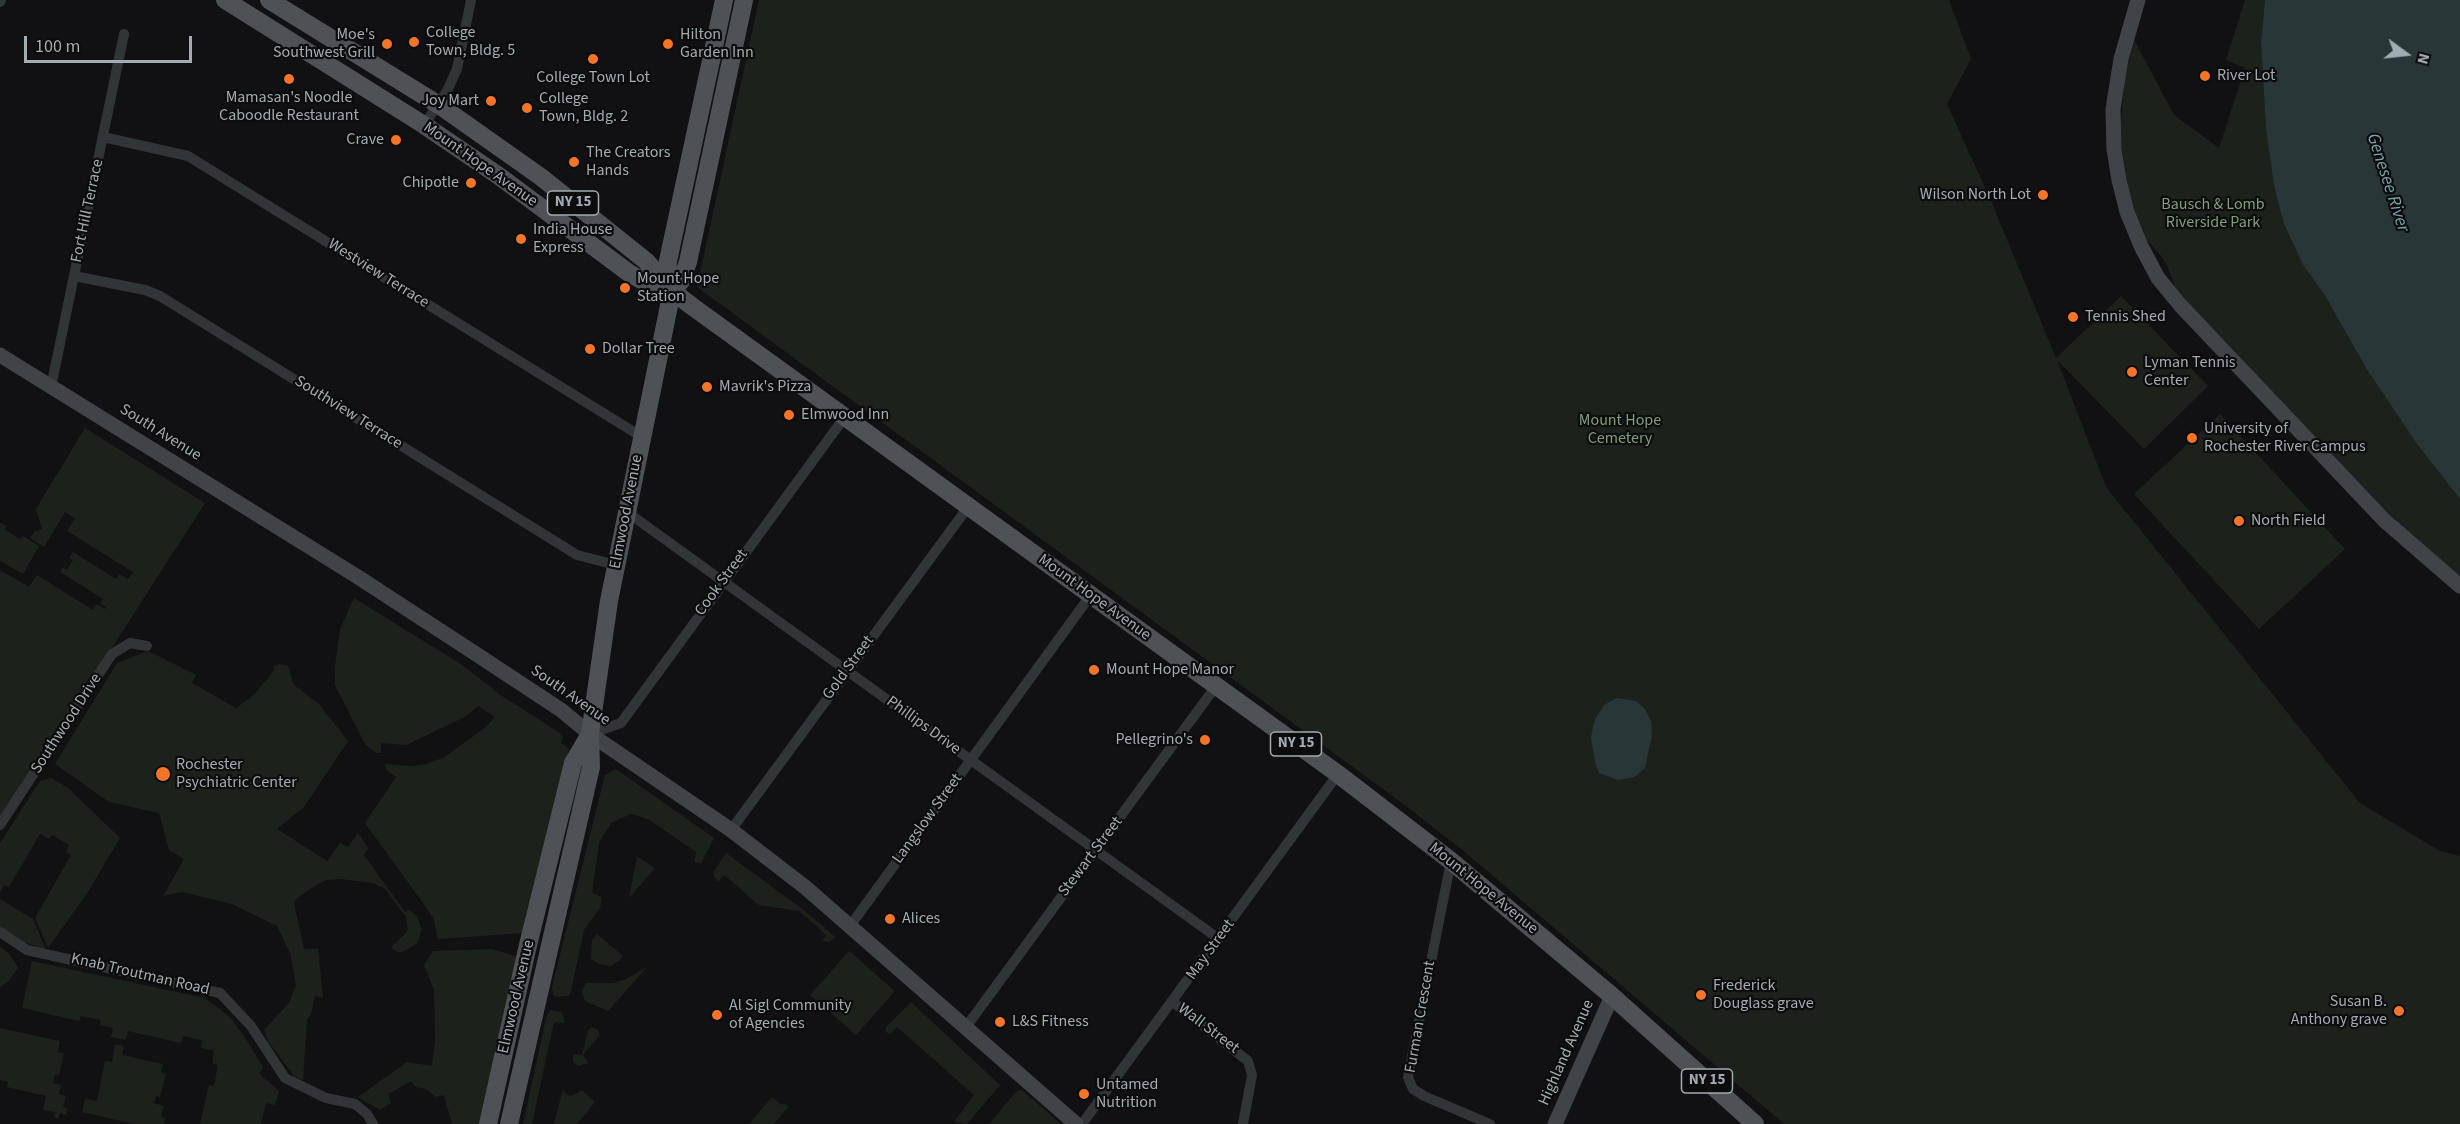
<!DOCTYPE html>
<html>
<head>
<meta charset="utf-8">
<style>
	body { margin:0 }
	#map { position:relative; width:2460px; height:1124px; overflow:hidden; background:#111113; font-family:"Source Sans 3",sans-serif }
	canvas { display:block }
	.north { position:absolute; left:2376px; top:24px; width:60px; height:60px; -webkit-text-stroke:4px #0c0c0d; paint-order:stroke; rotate:105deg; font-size:16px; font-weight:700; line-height:24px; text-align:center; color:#a2acb3 }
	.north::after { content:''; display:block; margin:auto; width:21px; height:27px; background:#a2acb3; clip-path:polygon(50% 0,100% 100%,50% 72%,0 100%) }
	.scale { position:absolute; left:24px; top:36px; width:168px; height:27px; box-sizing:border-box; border:3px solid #a2acb3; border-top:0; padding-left:8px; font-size:18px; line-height:21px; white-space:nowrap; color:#a2acb3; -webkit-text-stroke:4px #0c0c0d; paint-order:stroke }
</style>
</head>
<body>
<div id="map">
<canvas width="2460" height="1124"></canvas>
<div class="north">N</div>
<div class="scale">100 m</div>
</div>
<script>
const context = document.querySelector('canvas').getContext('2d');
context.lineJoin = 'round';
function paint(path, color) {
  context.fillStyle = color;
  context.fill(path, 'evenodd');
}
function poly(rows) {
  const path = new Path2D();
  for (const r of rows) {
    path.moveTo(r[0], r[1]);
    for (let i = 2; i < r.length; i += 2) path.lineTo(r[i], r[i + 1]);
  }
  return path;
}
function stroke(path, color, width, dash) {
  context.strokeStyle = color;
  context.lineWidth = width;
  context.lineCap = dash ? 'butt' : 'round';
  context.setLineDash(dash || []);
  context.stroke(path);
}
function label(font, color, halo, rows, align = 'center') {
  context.font = font + ' "Source Sans 3",sans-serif';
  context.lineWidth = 4.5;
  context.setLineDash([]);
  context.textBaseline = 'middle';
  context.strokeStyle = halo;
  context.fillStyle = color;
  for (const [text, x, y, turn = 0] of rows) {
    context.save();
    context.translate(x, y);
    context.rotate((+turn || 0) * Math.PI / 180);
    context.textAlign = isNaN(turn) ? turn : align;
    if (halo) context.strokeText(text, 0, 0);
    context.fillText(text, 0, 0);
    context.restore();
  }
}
const green = poly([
	[759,0,1949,0,1971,59,1947,104,1991,201,2056,358,2121,296,2208,386,2144,449,2057,360,2106,487,2360,803,2440,851,2460,856,2460,1124,1784,1124,1465,852,1402,803,697,287],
	[2245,0,2265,0,2261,41,2266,129,2274,186,2284,224,2303,265,2324,294,2366,368,2417,444,2460,499,2460,576,2413,538,2391,516,2192,307,2176,289,2168,268,2162,257,2146,239,2136,216,2128,190,2120,133,2125,76,2134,40,2174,115,2219,148,2245,68,2226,60],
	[2220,414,2345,549,2259,629,2134,494],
	[85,428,205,503,0,822,0,570,29,587,37,575,93,610,96,604,105,609,106,607,100,603,103,599,60,572,63,567,67,570,73,560,69,558,73,552,116,579,119,574,128,579,133,572,67,531,75,518,65,512,44,547,30,538,35,531,42,529,36,509],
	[0,522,7,526,5,530,20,539,23,536,39,546,23,574,0,561],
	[354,598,464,666,499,694,557,731,563,737,561,743,569,749,523,933,438,939,433,917,365,823,396,777,386,770,385,764,410,766,426,764,443,758,486,727,495,717,478,706,465,717,406,745,381,743,381,753,376,753,365,744,335,685,335,667,340,629],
	[148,651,196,675,192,683,236,708,254,695,275,669,273,667,279,664,288,666,294,685,319,704,348,741,304,807,277,829,327,861,340,843,348,847,358,833,368,848,364,855,405,912,409,910,416,915,422,929,417,944,402,952,397,952,392,948,393,945,406,933,408,929,406,917,384,888,372,883,341,879,327,880,318,884,296,899,294,904,304,949,318,949,323,998,315,996,311,1015,307,1019,303,1080,294,1076,268,1041,264,1030,289,1003,296,984,290,953,277,926,232,904,182,892,163,896,184,859,169,850,159,813,109,802,55,764,117,663],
	[616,769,714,838,701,864,694,862,696,852,648,819,631,814,611,823,599,843,592,893,602,897,600,908,584,930,571,991,568,996,557,997,553,995,552,987,605,775],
	[51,778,67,787,120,838,86,895,48,948,35,918,71,855,66,852,69,845,52,835,49,839,40,834,9,887,4,885,0,892,0,843,40,781],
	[726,853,809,914,835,937,830,942,822,941,826,935,799,911,759,905,724,875,718,882,714,877,714,871],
	[637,856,655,868,629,898],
	[0,899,33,919,46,950,24,942,0,927],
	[597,934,623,956,619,961,610,966,599,964,591,959,592,940],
	[0,947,10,954,18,968,8,982,0,987],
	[492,949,519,957,479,1124,452,1124,444,1095,436,1097,426,1089,415,1087,411,1081,388,1094,391,1103,380,1110,358,1097,407,1062,432,1066,435,1040,434,989,424,965,433,951],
	[849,951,895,991,856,1035,810,995],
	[32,961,205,998,230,1017,246,1039,263,1067,259,1074,279,1091,275,1105,266,1103,261,1124,200,1124,209,1085,214,1086,218,1065,212,1063,214,1051,201,1048,202,1040,183,1036,181,1043,128,1031,125,1040,111,1037,113,1028,100,1025,101,1020,81,1016,79,1021,22,1008],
	[647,967,608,1011,585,1001,582,991,586,983,613,983,626,979],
	[911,1002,1000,1085,967,1124,954,1122,974,1095,897,1027,890,1034,886,1032,886,1027],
	[550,1010,561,1012,565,1022,564,1023,554,1022,532,1124,523,1124,546,1018],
	[593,1027,599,1030,599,1036,583,1055,588,1063,578,1066,573,1062,573,1056,575,1054,582,1055,588,1030],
	[0,1028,60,1041,58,1052,64,1053,59,1075,55,1074,53,1083,61,1085,59,1094,66,1096,63,1107,67,1108,66,1115,60,1113,58,1119,54,1118,55,1112,43,1110,46,1096,7,1087,8,1082,0,1080],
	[115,1044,124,1046,122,1055,163,1064,161,1072,166,1074,160,1097,156,1096,154,1103,164,1106,161,1116,165,1118,164,1124,134,1124,82,1112,85,1099,97,1101,105,1061,112,1062],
	[563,1089,566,1094,571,1096,582,1090,595,1102,577,1124,554,1124],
	[1020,1090,1022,1090,1061,1124,989,1124,1017,1091],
	[772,1097,781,1105,784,1103,788,1107,774,1124,749,1124]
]);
const water = poly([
	[2265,0,2460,0,2460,499,2417,444,2366,368,2324,294,2303,265,2284,224,2274,186,2266,129,2261,41],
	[1617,698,1636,701,1645,709,1651,721,1652,735,1645,768,1634,777,1618,780,1599,773,1595,762,1591,737,1595,719,1604,705]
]);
const street = poly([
	[0,2,1,0],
	[424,125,447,91,457,69,471,0],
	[103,137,188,156,642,437],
	[74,276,145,290,160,296,577,555,616,565],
	[51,387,124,34],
	[627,512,1219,939],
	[590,734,621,723,844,418],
	[0,825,112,654,130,643,147,646],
	[731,830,968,507],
	[1451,861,1408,1077,1413,1089,1424,1096,1490,1124],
	[850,926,1090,596],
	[0,932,27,950,220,993,251,1026,285,1078,326,1098,355,1104,367,1114,373,1124],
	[1173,1002,1248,1061,1252,1075,1243,1124],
	[966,1027,1216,686],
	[1082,1124,1338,774]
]);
const secondary = poly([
	[2138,0,2121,59,2113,109,2114,149,2119,180,2127,212,2141,246,2158,278,2181,306,2385,521,2460,586],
	[0,355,358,577,473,652,561,710,590,734,731,830,805,887,1076,1124],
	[1555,1124,1612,996]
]);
const primary = poly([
	[225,0,424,125,499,176,629,273,643,281,672,291],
	[269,0,439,105,541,177,646,261,672,291,693,307,1338,774,1451,861,1612,996,1755,1124],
	[671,287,667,274,668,261,724,0],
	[488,1124,528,945,573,763,590,734],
	[509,1124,591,767,590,734,609,601,672,291,681,281,688,262,744,0]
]);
const markers = [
	[414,42,6,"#f47428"],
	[387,44,6,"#f47428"],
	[668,44,6,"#f47428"],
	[593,59,6,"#f47428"],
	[2205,76,6,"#f47428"],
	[289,79,6,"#f47428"],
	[491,101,6,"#f47428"],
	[527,108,6,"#f47428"],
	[396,140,6,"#f47428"],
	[574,162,6,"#f47428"],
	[471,183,6,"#f47428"],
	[2043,195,6,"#f47428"],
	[521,239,6,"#f47428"],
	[625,288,6,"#f47428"],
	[2073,317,6,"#f47428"],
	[590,349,6,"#f47428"],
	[2132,372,6,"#f47428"],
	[707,387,6,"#f47428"],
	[789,415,6,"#f47428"],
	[2192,438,6,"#f47428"],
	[2239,521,6,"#f47428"],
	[1094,670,6,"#f47428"],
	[1205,740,6,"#f47428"],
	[163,774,8,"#f47428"],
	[890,919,6,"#f47428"],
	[1701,995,6,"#f47428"],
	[2399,1011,6,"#f47428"],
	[717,1015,6,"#f47428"],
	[1000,1022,6,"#f47428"],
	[1084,1094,6,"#f47428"]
];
const shields = [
	[573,203,51],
	[1296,744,51],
	[1707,1081,51]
];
const shieldNames = [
	["NY 15",573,203],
	["NY 15",1296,744],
	["NY 15",1707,1081]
];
const poiNames = [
	["College",426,33],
	["Town, Bldg. 5",426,51],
	["Moe's",375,35,"right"],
	["Southwest Grill",375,53,"right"],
	["Hilton",680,35],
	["Garden Inn",680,53],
	["River Lot",2217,76],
	["College Town Lot",593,78,"center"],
	["Mamasan's Noodle",289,98,"center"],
	["Caboodle Restaurant",289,116,"center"],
	["College",539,99],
	["Town, Bldg. 2",539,117],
	["Joy Mart",479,101,"right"],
	["Crave",384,140,"right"],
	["The Creators",586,153],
	["Hands",586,171],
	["Chipotle",459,183,"right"],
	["Wilson North Lot",2031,195,"right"],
	["India House",533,230],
	["Express",533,248],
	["Mount Hope",637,279],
	["Station",637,297],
	["Tennis Shed",2085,317],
	["Dollar Tree",602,349],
	["Lyman Tennis",2144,363],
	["Center",2144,381],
	["Mavrik's Pizza",719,387],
	["Elmwood Inn",801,415],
	["University of",2204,429],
	["Rochester River Campus",2204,447],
	["North Field",2251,521],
	["Mount Hope Manor",1106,670],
	["Pellegrino's",1193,740,"right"],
	["Rochester",176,765],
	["Psychiatric Center",176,783],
	["Alices",902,919],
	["Frederick",1713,986],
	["Douglass grave",1713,1004],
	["Susan B.",2387,1002,"right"],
	["Anthony grave",2387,1020,"right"],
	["Al Sigl Community",729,1006],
	["of Agencies",729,1024],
	["L&S Fitness",1012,1022],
	["Untamed",1096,1085],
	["Nutrition",1096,1103]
];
const streetNames = [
	["Mount Hope Avenue",480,165,35],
	["Fort Hill Terrace",88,211,-78],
	["Westview Terrace",378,274,32],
	["Southview Terrace",348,413,32],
	["South Avenue",160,433,32],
	["Elmwood Avenue",627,512,-79],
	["Cook Street",722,583,-54],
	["Mount Hope Avenue",1094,598,36],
	["Gold Street",849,668,-54],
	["South Avenue",570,696,35],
	["Southwood Drive",67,724,-57],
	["Phillips Drive",923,726,36],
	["Langslow Street",928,819,-54],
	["Stewart Street",1091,857,-53],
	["Mount Hope Avenue",1483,889,39],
	["May Street",1211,950,-54],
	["Knab Troutman Road",140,975,13],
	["Elmwood Avenue",517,997,-77],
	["Furman Crescent",1421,1017,-80],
	["Wall Street",1208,1029,37],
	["Highland Avenue",1567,1053,-66]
];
const parkNames = [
	["Bausch & Lomb",2213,205],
	["Riverside Park",2213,223],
	["Mount Hope",1620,421],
	["Cemetery",1620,439]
];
const waterNames = [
	["Genesee River",2387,183,72]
];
paint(green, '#1c221b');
paint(water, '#293638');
stroke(street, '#323538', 10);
stroke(secondary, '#404448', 15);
stroke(primary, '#4e5257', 18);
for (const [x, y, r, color] of markers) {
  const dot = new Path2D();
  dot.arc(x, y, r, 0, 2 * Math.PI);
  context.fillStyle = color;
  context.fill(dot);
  stroke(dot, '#0c0c0d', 2);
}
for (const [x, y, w] of shields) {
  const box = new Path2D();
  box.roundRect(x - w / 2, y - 12, w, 24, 4.5);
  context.fillStyle = '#0c0c0d';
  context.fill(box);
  stroke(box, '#a2acb3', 1.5);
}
label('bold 15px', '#a2acb3', null, shieldNames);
label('16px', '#a2acb3', '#0c0c0d', poiNames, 'left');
label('16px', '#a2acb3', '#0c0c0d', streetNames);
label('16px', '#819f79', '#0c0c0d', parkNames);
label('italic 18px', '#78a6b0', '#0c0c0d', waterNames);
</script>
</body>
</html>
